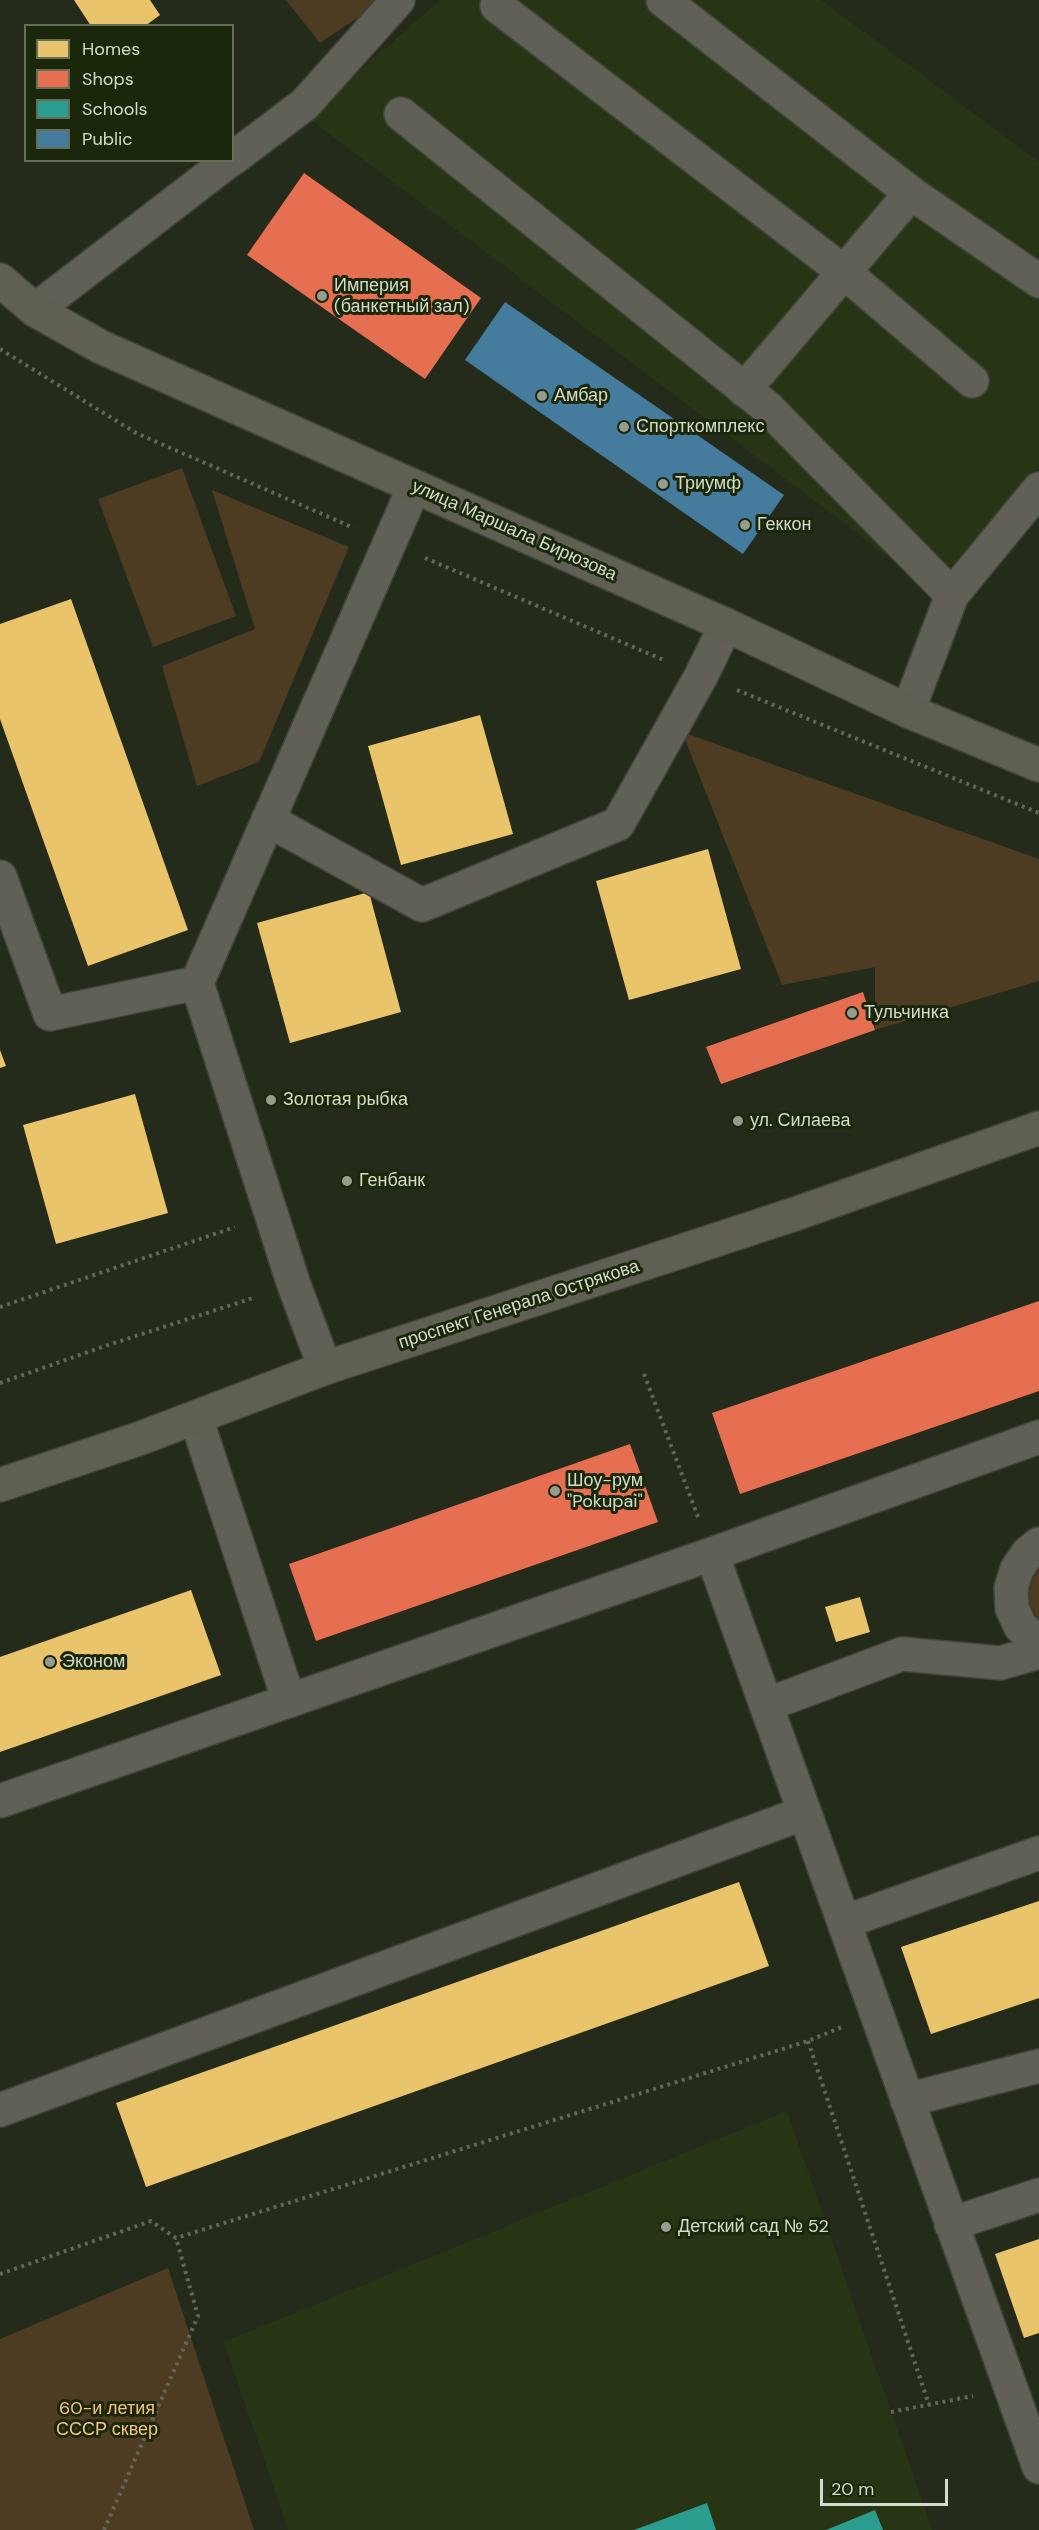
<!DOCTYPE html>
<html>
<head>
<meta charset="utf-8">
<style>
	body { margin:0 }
	#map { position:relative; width:1039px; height:2530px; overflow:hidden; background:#242b1b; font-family:"DM Sans",sans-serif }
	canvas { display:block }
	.legend { position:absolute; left:24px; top:24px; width:210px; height:138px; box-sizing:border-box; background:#1b270b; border:2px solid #656f57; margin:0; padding:8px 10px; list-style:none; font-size:18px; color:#d3dbca }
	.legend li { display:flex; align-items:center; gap:12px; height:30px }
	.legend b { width:30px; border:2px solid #656f57 }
	.scale { position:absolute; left:820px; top:2479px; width:128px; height:27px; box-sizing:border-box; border:3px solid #d3dbca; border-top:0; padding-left:8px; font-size:18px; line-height:21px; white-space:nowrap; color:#d3dbca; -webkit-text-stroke:4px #1b270b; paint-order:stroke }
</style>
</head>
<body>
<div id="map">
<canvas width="1039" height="2530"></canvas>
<ul class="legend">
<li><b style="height:16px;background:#e9c46a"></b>Homes</li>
<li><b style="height:16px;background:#e76f51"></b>Shops</li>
<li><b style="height:16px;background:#2a9d8f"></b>Schools</li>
<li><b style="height:16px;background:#457b9d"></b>Public</li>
</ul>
<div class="scale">20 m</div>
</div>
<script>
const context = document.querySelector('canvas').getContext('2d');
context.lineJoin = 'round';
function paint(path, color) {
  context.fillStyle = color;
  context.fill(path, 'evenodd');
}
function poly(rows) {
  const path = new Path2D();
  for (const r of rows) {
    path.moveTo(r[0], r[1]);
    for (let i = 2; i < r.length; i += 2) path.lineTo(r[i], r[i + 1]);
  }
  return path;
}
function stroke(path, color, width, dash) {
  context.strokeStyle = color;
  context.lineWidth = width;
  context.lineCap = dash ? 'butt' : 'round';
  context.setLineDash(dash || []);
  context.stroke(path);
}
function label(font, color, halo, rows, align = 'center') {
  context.font = font + ' "DM Sans",sans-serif';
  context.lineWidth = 6;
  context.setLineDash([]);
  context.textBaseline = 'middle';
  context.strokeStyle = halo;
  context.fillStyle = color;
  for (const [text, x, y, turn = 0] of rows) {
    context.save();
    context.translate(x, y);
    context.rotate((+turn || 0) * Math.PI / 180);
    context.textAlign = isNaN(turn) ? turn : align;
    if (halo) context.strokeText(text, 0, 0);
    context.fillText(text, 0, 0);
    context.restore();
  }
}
const built = poly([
	[440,0,821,0,1039,162,1039,467,931,589,307,117],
	[787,2111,932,2530,288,2530,224,2342]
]);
const green = poly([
	[286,0,384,0,320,43],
	[182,468,236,616,153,647,98,499],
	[212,490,349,547,259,762,197,786,162,666,255,629],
	[682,732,1039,859,1039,981,875,1030,875,967,782,985],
	[1039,1570,1039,1621,1030,1604,1029,1591,1033,1578],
	[168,2268,254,2530,0,2530,0,2339]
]);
const homes = poly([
	[74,0,150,0,160,15,145,26,91,26],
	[71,599,188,930,88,966,0,719,0,624],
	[480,715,513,834,401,865,368,746],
	[708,849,741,969,629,1000,596,881],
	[369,892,401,1012,290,1043,257,923],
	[0,1050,6,1066,0,1068],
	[135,1094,168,1213,56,1244,23,1125],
	[191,1590,221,1675,0,1752,0,1657],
	[860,1597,870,1632,836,1642,825,1607],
	[739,1882,769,1966,146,2187,116,2103],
	[1039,1901,1039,1998,931,2034,901,1947],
	[1039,2239,1039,2333,1024,2338,995,2254]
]);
const shops = poly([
	[304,173,481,298,425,379,247,255],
	[863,992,875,1030,721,1084,706,1047],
	[1039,1301,1039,1391,740,1494,712,1413],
	[630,1444,658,1522,316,1641,289,1564]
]);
const schools = poly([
	[707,2503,716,2530,634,2530],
	[875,2510,883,2530,826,2530]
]);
const public = poly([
	[505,302,784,495,743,554,465,360]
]);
const path = poly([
	[0,349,136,433,354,528],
	[425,558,666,661],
	[737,690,1039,813],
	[0,1307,235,1227],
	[644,1374,698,1517],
	[0,1383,102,1347,256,1297],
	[808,2041,929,2405],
	[0,2274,151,2221,176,2238,808,2041,842,2027],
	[891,2412,973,2396],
	[104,2530,198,2316,176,2238]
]);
const minor = poly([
	[663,0,911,193,1039,281],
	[497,6,844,272,972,381],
	[401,114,768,408,952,595,908,711],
	[232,159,305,104,398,0],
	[35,310,230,160],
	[744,390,911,193],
	[952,595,1039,489],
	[268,820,422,905,618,824,701,676,726,625],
	[0,877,50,1014,197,983],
	[325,1368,294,1285,197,983,414,487],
	[196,1418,289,1701],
	[1039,1544,1028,1553,1017,1569,1011,1588,1012,1608,1020,1626,1039,1644],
	[712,1554,1039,2467],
	[766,1705,902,1654,1000,1663,1039,1652],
	[0,1801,712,1554,1039,1437],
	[844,1922,1039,1853],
	[907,2100,1039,2066],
	[0,2110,804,1813],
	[951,2224,1039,2195]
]);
const major = poly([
	[0,280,35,310,101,347,726,625,908,711,1039,765],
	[0,1485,141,1438,325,1368,795,1214,1039,1128]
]);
const markers = [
	[322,296,6,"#969d8d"],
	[542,396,6,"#969d8d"],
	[624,427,6,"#969d8d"],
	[663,484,6,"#969d8d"],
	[745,525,6,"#969d8d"],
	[852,1013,6,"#969d8d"],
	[271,1100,6,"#969d8d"],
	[738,1121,6,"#969d8d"],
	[347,1181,6,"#969d8d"],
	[555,1491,6,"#969d8d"],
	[50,1662,6,"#969d8d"],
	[666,2227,6,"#969d8d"]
];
const poiNames = [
	["Империя",334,286],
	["(банкетный зал)",334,307],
	["Амбар",554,396],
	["Спорткомплекс",636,427],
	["Триумф",675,484],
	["Геккон",757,525],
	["Тульчинка",864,1013],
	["Золотая рыбка",283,1100],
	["ул. Силаева",750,1121],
	["Генбанк",359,1181],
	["Шоу-рум",567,1481],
	["\"Pokupai\"",567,1502],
	["Эконом",62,1662],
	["Детский сад № 52",678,2227]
];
const streetNames = [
	["улица Маршала Бирюзова",514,531,24],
	["проспект Генерала Острякова",519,1305,-18]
];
const parkNames = [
	["60-и летия",107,2409],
	["СССР сквер",107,2430]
];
paint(built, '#283515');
paint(green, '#4d3b22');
paint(homes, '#e9c46a');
paint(shops, '#e76f51');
paint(schools, '#2a9d8f');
paint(public, '#457b9d');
stroke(minor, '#404539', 36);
stroke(major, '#404539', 36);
stroke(path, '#63655c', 4, [3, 4.5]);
stroke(minor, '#606057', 33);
stroke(major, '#5f6053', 33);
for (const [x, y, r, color] of markers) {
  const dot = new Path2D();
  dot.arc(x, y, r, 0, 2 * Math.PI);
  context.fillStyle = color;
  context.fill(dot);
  stroke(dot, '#1b270b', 2);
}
label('18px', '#d3dbca', '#1b270b', poiNames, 'left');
label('18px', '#d3dbca', '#1b270b', streetNames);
label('18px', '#f3c386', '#1b270b', parkNames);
</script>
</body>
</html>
